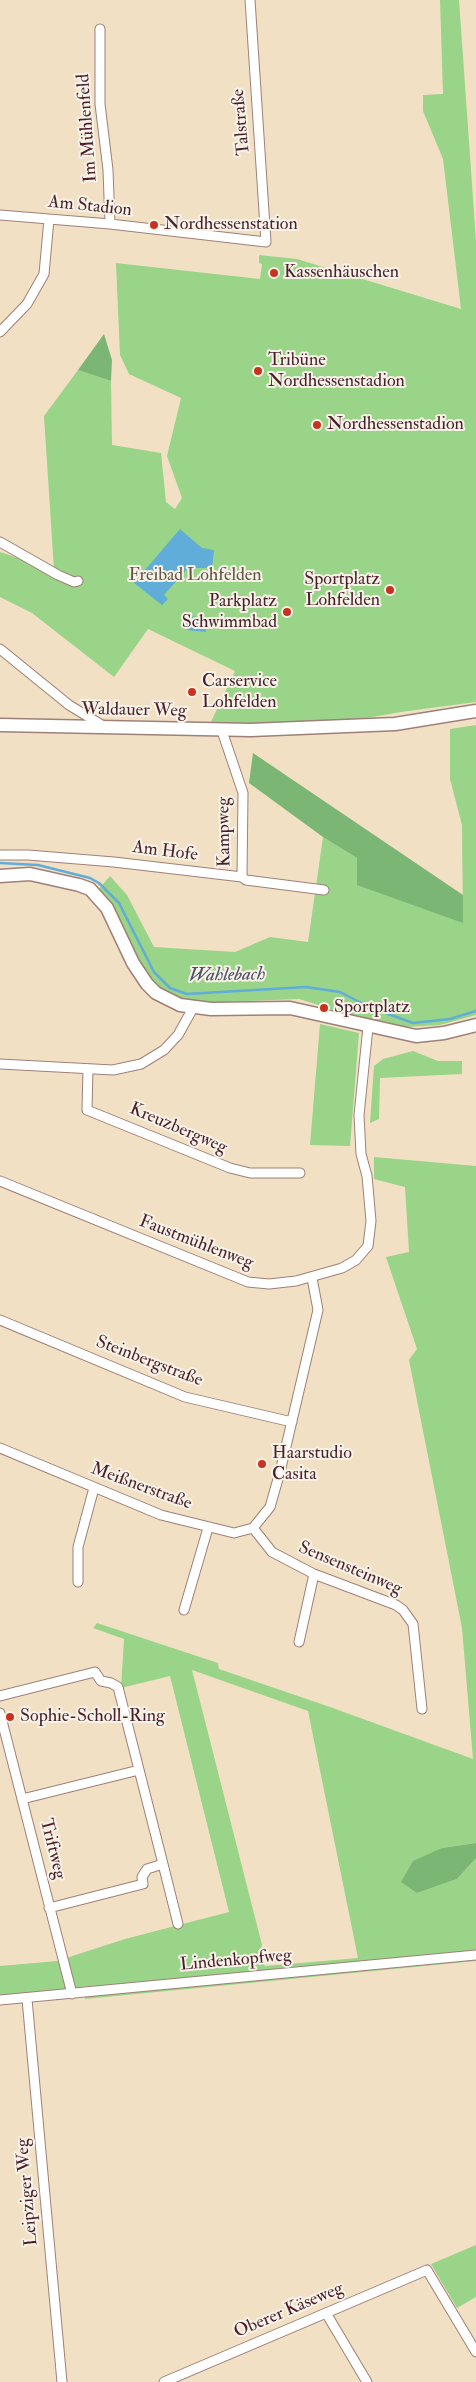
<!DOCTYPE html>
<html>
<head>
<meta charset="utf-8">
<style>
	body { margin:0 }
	canvas { display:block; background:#f2e0c4 }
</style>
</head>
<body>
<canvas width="476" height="2382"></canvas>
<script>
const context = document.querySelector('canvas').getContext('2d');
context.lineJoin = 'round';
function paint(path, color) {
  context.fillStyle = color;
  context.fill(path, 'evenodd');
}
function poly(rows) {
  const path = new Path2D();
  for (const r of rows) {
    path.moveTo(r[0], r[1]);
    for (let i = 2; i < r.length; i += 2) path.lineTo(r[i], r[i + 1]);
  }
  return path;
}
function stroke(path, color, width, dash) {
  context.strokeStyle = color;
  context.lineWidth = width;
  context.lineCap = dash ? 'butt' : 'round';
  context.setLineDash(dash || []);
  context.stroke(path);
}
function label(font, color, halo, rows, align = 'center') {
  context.font = font + ' "IM FELL Double Pica",serif';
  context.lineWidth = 4;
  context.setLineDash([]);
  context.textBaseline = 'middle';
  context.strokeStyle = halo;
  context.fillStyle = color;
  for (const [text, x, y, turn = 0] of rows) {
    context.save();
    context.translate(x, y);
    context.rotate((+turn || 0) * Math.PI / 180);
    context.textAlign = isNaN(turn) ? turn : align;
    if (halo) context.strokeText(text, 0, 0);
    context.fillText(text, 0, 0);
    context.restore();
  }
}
const green = poly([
	[440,0,459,0,476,241,476,702,401,712,344,722,210,724,235,671,148,629,114,677,32,613,0,597,0,552,54,570,44,416,78,370,111,381,112,445,161,453,166,502,175,509,182,498,167,456,181,398,129,374,120,355,116,263,260,279,262,264,259,263,259,255,297,259,461,309,443,159,423,111,423,95,443,94],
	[476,725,476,1015,440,1025,407,1027,360,1018,299,999,196,1003,173,999,142,972,112,906,99,889,110,876,127,895,154,947,235,952,270,937,308,942,323,837,463,923,462,825,450,779,450,729],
	[320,1024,359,1033,350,1146,310,1145],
	[413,1051,438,1061,462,1061,462,1074,380,1078,379,1119,370,1123,374,1066,383,1059],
	[374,1157,476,1166,476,1843,442,1848,417,1893,457,1879,476,1858,476,1961,85,1999,86,1986,76,1989,0,1997,0,1966,57,1961,125,1939,229,1912,170,1676,121,1688,124,1639,93,1628,97,1623,218,1663,219,1669,330,1707,473,1759,462,1628,409,1360,417,1349,386,1257,409,1252,405,1187,374,1179],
	[192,1670,308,1711,358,1958,265,1966,259,1955,262,1945],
	[476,2245,476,2297,457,2308,431,2264]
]);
const forest = poly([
	[104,334,112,360,111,381,78,370],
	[253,753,463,895,463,923,357,885,357,858,323,837,249,783],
	[476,1843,476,1858,457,1879,417,1893,401,1882,413,1861,442,1848]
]);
const water = poly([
	[180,529,202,548,214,550,212,568,188,568,164,595,168,599,162,605,134,583],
	[195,616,195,619,207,624,206,632,187,630,185,620]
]);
const stream = poly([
	[0,863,38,865,90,878,99,883,119,903,154,972,170,988,187,994,306,987,340,992,369,1007,413,1023,450,1019,476,1011]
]);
const street = poly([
	[100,29,100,104,108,170,110,224],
	[0,215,110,224,266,242,250,0],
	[0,332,27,304,44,274,49,219],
	[0,542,58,575,74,582,78,581],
	[0,649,69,705,105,727],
	[222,731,243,793,242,877],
	[0,855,28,855,114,862,242,877,246,880,324,890],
	[0,1064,113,1070,141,1064,164,1050,178,1035,193,1008],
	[88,1069,87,1110,230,1168,250,1173,300,1173],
	[0,1181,248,1282,269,1284,296,1281,342,1268,356,1260,368,1246,371,1221,367,1176,361,1154,359,1115,368,1027],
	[0,1320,185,1397,292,1422],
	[0,1448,161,1515,234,1533,253,1528,270,1507,280,1472,318,1310,312,1278],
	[253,1528,272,1552,314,1574,396,1605,403,1610,413,1624,422,1709],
	[78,1582,78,1547,94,1488],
	[184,1610,208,1528],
	[299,1642,314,1574],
	[0,1696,95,1672,101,1681,111,1683,118,1687,163,1864,147,1869,142,1877,143,1884,49,1908],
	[0,1713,72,1994],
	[22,1799,139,1770],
	[163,1864,178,1924],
	[27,1999,62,2382],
	[0,2000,476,1955],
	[326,2313,367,2382],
	[164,2382,427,2270,476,2352]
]);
const secondary = poly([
	[0,725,251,730,395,724,476,711],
	[0,876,30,874,79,885,90,889,107,908,133,963,147,984,156,993,180,1005,211,1009,290,1008,416,1036,444,1033,476,1025]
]);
const markers = [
	[154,225,5,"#c8321e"],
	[274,273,5,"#c8321e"],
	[258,371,5,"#c8321e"],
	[317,425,5,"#c8321e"],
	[390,590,5,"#c8321e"],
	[287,612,5,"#c8321e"],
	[192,692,5,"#c8321e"],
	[324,1008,5,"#c8321e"],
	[262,1464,5,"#c8321e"],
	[10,1717,5,"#c8321e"]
];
const streetNames = [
	["Talstraße",242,122,-95],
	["Im Mühlenfeld",88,128,-94],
	["Am Stadion",90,207,6],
	["Waldauer Weg",134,711,1],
	["Kampweg",225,832,-91],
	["Am Hofe",165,852,7],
	["Kreuzbergweg",178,1129,23],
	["Faustmühlenweg",196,1243,21],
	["Steinbergstraße",149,1362,21],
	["Meißnerstraße",141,1487,20],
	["Sensensteinweg",350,1569,23],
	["Triftweg",52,1849,76],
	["Lindenkopfweg",236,1961,-5],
	["Leipziger Weg",28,2192,-95],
	["Oberer Käseweg",289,2311,-23]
];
const poiNames = [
	["Nordhessenstation",164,225],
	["Kassenhäuschen",284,273],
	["Tribüne",268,361],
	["Nordhessenstadion",268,382],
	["Nordhessenstadion",327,425],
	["Sportplatz",380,580,"right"],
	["Lohfelden",380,601,"right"],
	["Parkplatz",277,602,"right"],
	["Schwimmbad",277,623,"right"],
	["Carservice",202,682],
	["Lohfelden",202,703],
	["Sportplatz",334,1008],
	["Haarstudio",272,1454],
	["Casita",272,1475],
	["Sophie-Scholl-Ring",20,1717]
];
const parkNames = [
	["Freibad Lohfelden",195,576]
];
const waterNames = [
	["Wahlebach",227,976,-1]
];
paint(green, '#9ad488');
paint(forest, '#7bb674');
paint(water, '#60add9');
stroke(stream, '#60add9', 2.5);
stroke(street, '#9e8078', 11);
stroke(secondary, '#9e8078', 15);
stroke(street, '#fff', 9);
stroke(secondary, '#fff', 12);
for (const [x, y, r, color] of markers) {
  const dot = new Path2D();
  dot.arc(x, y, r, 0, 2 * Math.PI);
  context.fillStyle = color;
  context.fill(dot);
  stroke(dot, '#f7f3e8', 2);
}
label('18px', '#4a1f2b', '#f7f3e8', streetNames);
label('18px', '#4a1f2b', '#f7f3e8', poiNames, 'left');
label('18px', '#625547', '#f7f3e8', parkNames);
label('italic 19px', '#525168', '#f7f3e8', waterNames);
</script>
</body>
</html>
